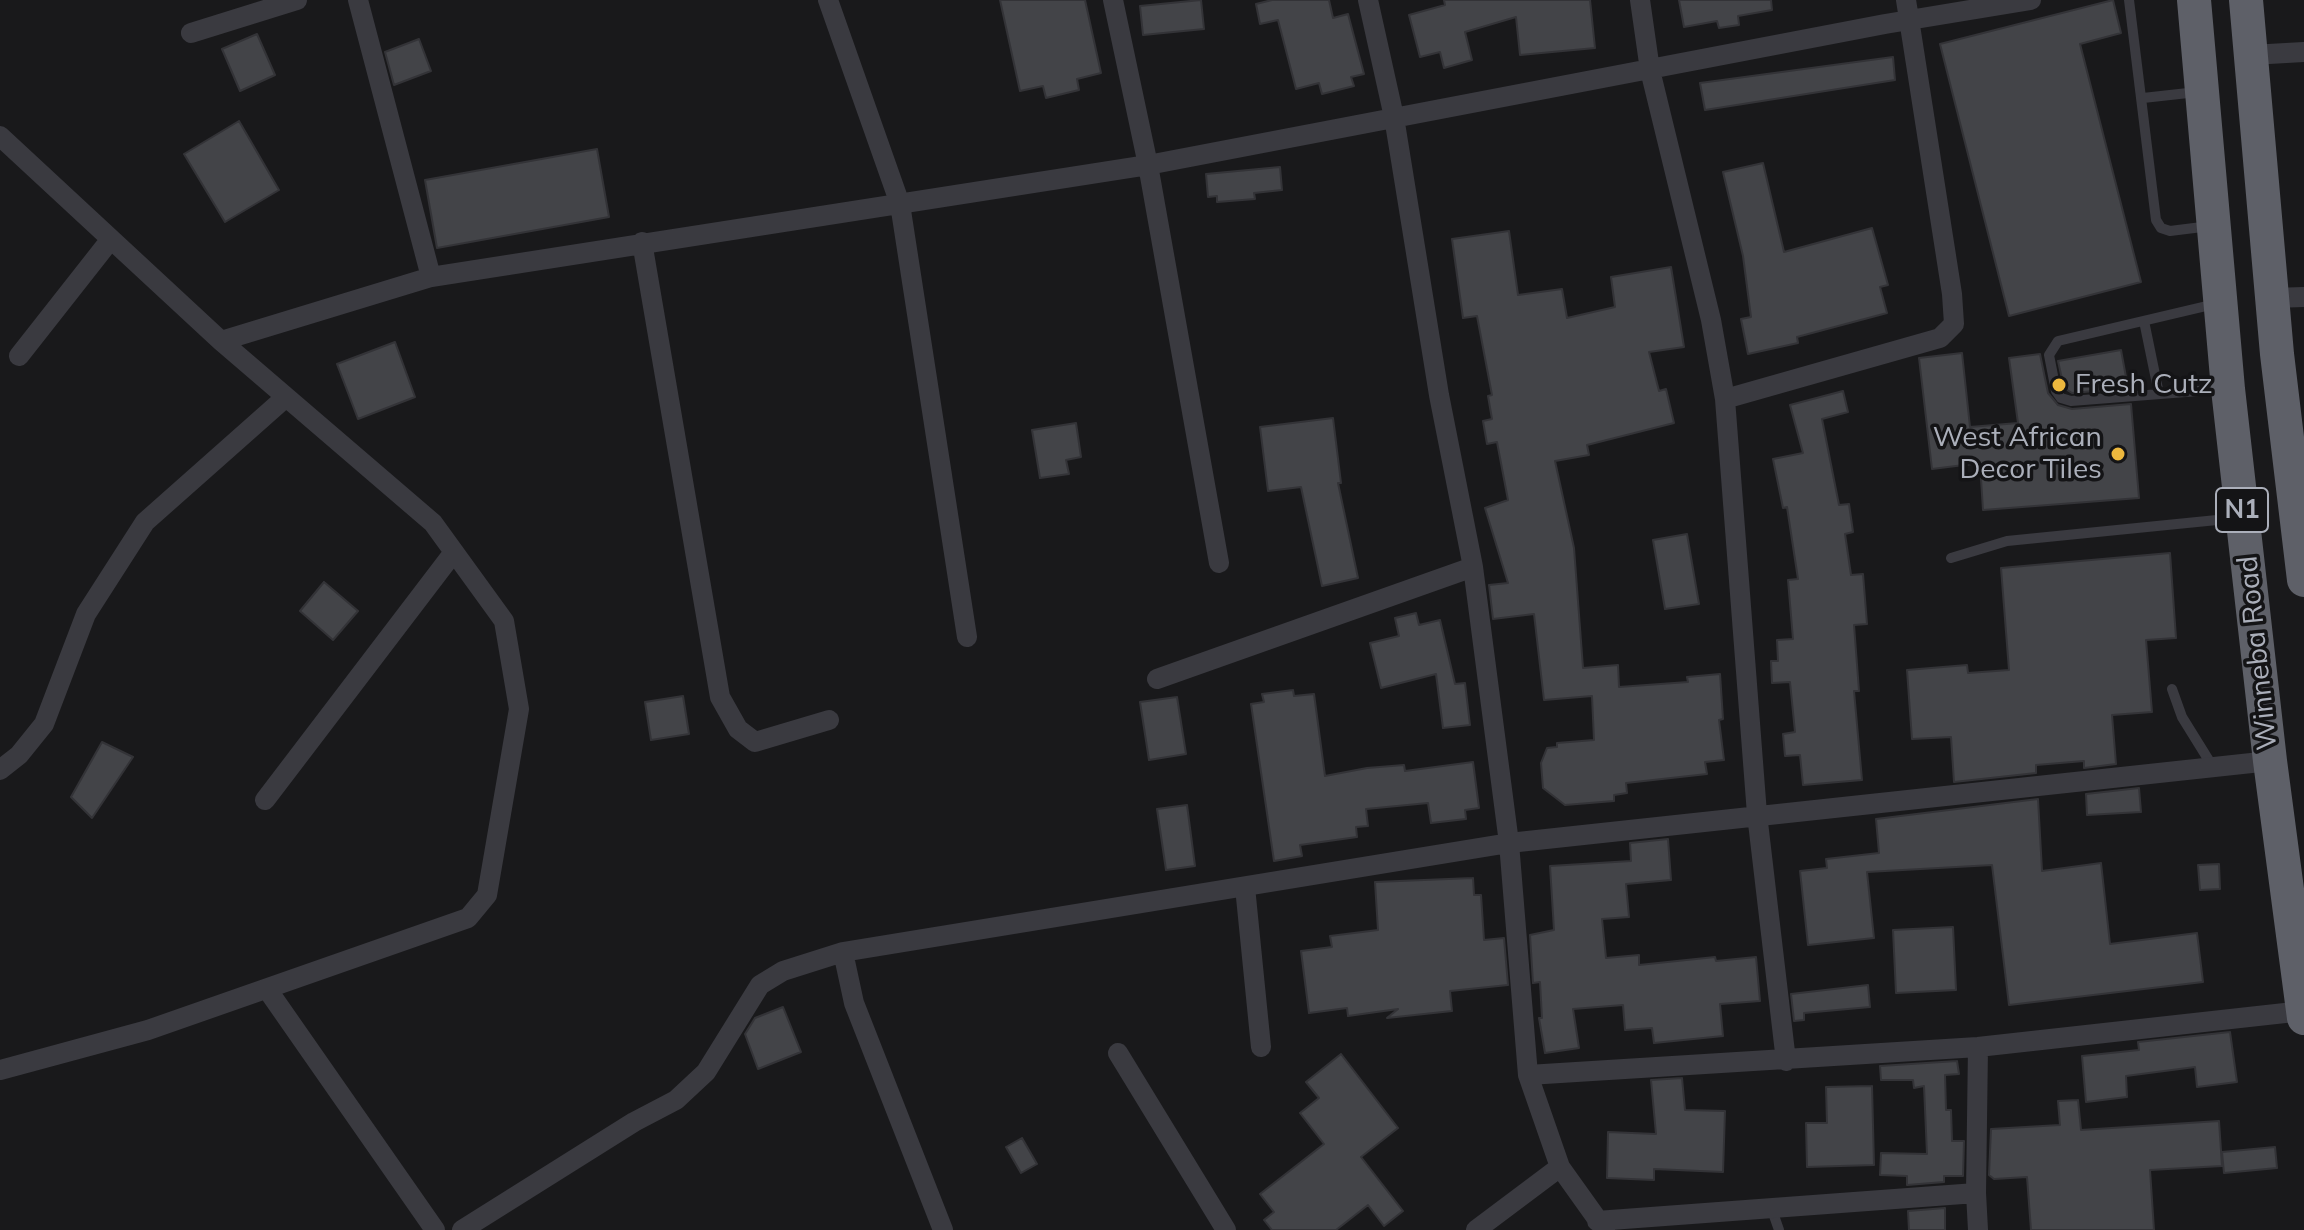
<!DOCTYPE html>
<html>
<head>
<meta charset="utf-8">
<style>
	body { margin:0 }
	canvas { display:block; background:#19191b }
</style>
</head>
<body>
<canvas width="2304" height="1230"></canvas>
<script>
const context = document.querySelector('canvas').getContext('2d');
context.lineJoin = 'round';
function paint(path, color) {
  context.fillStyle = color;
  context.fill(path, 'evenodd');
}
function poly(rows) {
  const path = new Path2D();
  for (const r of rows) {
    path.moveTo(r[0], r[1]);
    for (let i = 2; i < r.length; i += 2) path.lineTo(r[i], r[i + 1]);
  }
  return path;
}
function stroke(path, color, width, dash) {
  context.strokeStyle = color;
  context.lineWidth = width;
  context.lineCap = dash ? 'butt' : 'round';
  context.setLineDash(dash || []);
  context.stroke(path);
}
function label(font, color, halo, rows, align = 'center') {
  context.font = font + ' Mulish,sans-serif';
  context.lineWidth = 7;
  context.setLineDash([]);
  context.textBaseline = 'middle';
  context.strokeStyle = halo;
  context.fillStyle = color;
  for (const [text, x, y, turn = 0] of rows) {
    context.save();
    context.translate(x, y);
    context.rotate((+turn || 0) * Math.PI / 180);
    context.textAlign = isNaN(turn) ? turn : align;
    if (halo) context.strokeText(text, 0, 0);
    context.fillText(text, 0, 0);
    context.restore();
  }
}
const building = poly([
	[1000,0,1085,0,1101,73,1077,79,1079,90,1046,98,1043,86,1020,91,1000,0],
	[1201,0,1204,29,1143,35,1140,6,1201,0],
	[1272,0,1329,0,1333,18,1348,14,1364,74,1351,77,1354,86,1322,94,1319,83,1296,89,1278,20,1260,24,1256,4,1272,0],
	[1444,0,1590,0,1595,48,1520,55,1516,17,1465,32,1472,60,1444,68,1440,52,1420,57,1409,15,1445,5,1444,0],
	[1679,0,1771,0,1772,10,1738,16,1739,25,1719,28,1717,21,1684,27,1679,0],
	[2113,0,2121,33,2080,44,2141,282,2009,316,1940,44,2113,0],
	[257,34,275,75,240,91,222,49,257,34],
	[419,39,431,71,394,85,385,52,419,39],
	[1893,57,1895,80,1705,110,1700,83,1893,57],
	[239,121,279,190,225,222,184,154,239,121],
	[597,149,609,217,437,248,425,180,597,149],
	[1763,163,1784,252,1872,228,1888,285,1880,287,1887,313,1797,337,1798,343,1748,354,1741,319,1751,317,1743,256,1723,172,1763,163],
	[1280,167,1282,190,1254,193,1255,199,1217,202,1217,196,1208,197,1206,174,1280,167],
	[1509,231,1518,295,1562,289,1567,318,1615,307,1611,277,1671,267,1684,347,1649,352,1659,391,1666,389,1674,423,1587,445,1589,455,1555,461,1574,548,1583,668,1618,665,1619,687,1688,682,1687,677,1720,674,1723,719,1719,720,1724,760,1705,762,1707,774,1626,783,1627,793,1614,795,1614,801,1565,805,1543,788,1541,763,1547,748,1557,747,1557,743,1594,740,1592,696,1544,700,1534,614,1493,619,1489,585,1508,583,1485,508,1508,500,1497,442,1487,444,1483,421,1492,419,1488,396,1492,395,1477,316,1463,318,1452,239,1509,231],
	[395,342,415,397,358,419,337,364,395,342],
	[2121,350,2128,388,2072,393,2064,388,2058,361,2121,350],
	[1962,353,1970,427,2018,423,2009,358,2040,354,2048,393,2058,405,2072,409,2131,404,2139,498,1983,510,1980,463,1932,469,1919,358,1962,353],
	[1843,391,1848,412,1822,419,1839,505,1849,504,1853,532,1845,534,1851,575,1863,574,1867,624,1854,625,1859,691,1854,691,1862,780,1803,785,1800,755,1785,756,1783,734,1795,732,1790,682,1772,683,1771,661,1778,661,1777,640,1793,639,1788,580,1798,579,1787,507,1783,508,1773,459,1803,453,1790,405,1843,391],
	[1333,418,1341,483,1338,483,1358,578,1322,586,1301,487,1268,491,1260,427,1333,418],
	[1076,423,1081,457,1066,460,1069,474,1040,478,1032,430,1076,423],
	[1687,534,1699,604,1665,609,1653,540,1687,534],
	[2170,553,2176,638,2146,640,2152,712,2112,715,2116,764,2084,768,2084,761,2036,765,2036,773,1954,782,1951,737,1912,739,1907,670,1967,665,1968,673,2009,670,2001,568,2170,553],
	[324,582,358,611,333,640,300,611,324,582],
	[1416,613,1419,625,1440,620,1455,684,1465,683,1470,725,1443,728,1436,674,1381,688,1370,643,1399,636,1395,618,1416,613],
	[1293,690,1294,696,1314,694,1325,776,1367,768,1404,765,1405,771,1473,762,1479,808,1465,810,1466,819,1431,823,1428,803,1366,809,1368,826,1356,827,1357,837,1300,845,1302,856,1274,861,1251,704,1264,702,1262,694,1293,690],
	[683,696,689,734,651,740,645,702,683,696],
	[1177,697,1186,754,1149,760,1140,702,1177,697],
	[102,742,133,757,92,818,71,797,102,742],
	[2139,788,2141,812,2087,815,2086,794,2139,788],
	[2038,799,2042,871,2101,863,2110,944,2197,933,2203,982,2009,1005,1992,865,1867,872,1874,938,1808,945,1800,871,1827,868,1826,859,1879,853,1876,819,2038,799],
	[1187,805,1195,866,1166,870,1157,809,1187,805],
	[1668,839,1671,880,1626,884,1629,917,1602,919,1606,958,1639,955,1639,965,1715,957,1716,961,1756,957,1760,1001,1720,1004,1723,1036,1654,1043,1652,1028,1625,1030,1623,1005,1573,1009,1579,1048,1545,1053,1539,1018,1542,1018,1540,982,1533,983,1530,935,1554,930,1550,866,1631,861,1630,843,1668,839],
	[2219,864,2220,889,2200,890,2198,865,2219,864],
	[1473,878,1474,895,1481,895,1484,940,1504,938,1508,985,1450,991,1452,1011,1387,1018,1398,1009,1348,1016,1347,1008,1309,1013,1301,951,1332,947,1330,936,1378,930,1375,882,1473,878],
	[1953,927,1956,990,1896,993,1893,930,1953,927],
	[1868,985,1870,1007,1804,1013,1804,1020,1794,1021,1791,994,1868,985],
	[783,1007,801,1052,758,1069,745,1034,755,1018,783,1007],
	[2230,1032,2237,1082,2197,1087,2195,1067,2126,1076,2127,1097,2086,1102,2082,1056,2139,1050,2138,1042,2230,1032],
	[1341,1054,1398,1128,1361,1157,1403,1211,1384,1226,1368,1205,1336,1230,1272,1230,1264,1220,1274,1212,1260,1194,1324,1144,1300,1113,1319,1098,1306,1082,1341,1054],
	[1957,1061,1959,1074,1945,1075,1946,1110,1951,1110,1952,1141,1964,1141,1963,1176,1944,1176,1944,1182,1907,1185,1907,1176,1880,1175,1881,1153,1927,1154,1924,1086,1914,1088,1913,1080,1881,1080,1880,1066,1957,1061],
	[1682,1078,1685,1110,1725,1111,1723,1172,1654,1169,1654,1180,1607,1178,1608,1132,1656,1134,1651,1080,1682,1078],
	[1872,1086,1874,1165,1807,1167,1806,1123,1827,1123,1826,1087,1872,1086],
	[2078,1100,2081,1130,2219,1121,2222,1166,2150,1170,2154,1230,2031,1230,2027,1177,1994,1179,1989,1175,1991,1129,2060,1125,2058,1101,2078,1100],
	[1022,1138,1037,1164,1021,1173,1006,1147,1022,1138],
	[2275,1147,2277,1168,2224,1173,2222,1152,2275,1147],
	[1945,1208,1945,1230,1909,1230,1908,1211,1945,1208]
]);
const service = poly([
	[2129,0,2156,220,2161,228,2170,231,2210,226],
	[2143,98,2197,92],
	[2215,304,2058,341,2049,355,2056,391,2061,398,2071,401,2224,389],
	[2144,321,2159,394],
	[1951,558,2007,541,2237,518],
	[2172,689,2182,717,2213,767],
	[1771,1207,1779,1230]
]);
const minor = poly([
	[358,0,431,277],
	[828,0,900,204,967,637],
	[1113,0,1148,165,1219,563],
	[1368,0,1394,117,1439,395,1473,567,1509,843,1528,1075,1560,1167,1605,1230],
	[1640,0,1650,70,1711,320,1725,399,1757,814,1786,1061],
	[191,33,297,0],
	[2251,55,2304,52],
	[0,136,221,341,433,523,504,621,519,709,487,895,468,918,148,1030,0,1070],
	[642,242,720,697,738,729,755,742,829,720],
	[2273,298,2304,297],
	[221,341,431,277,1148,165,1885,24,2031,0],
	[19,356,111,239],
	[1725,399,1940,338,1954,324,1952,294,1906,0],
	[1157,679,1473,567],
	[0,770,19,755,44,724,86,614,145,522,286,397],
	[265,800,454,552],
	[1245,887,1261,1047],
	[267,989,435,1230],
	[1118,1053,1226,1230],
	[1528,1075,1978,1047,2303,1011],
	[1976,1193,1978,1230],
	[1597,1221,1976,1193,1978,1047],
	[462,1230,634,1122,676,1100,706,1072,760,985,783,971,843,952],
	[943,1230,854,1003,843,952,1509,843,2270,761],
	[1476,1230,1560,1167]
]);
const trunk = poly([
	[2194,0,2228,389,2270,761,2304,1018],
	[2246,0,2277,354,2304,580]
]);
const markers = [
	[2059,385,8,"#edb83e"],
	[2118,454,8,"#edb83e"]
];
const shields = [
	[2242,510,52]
];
const shieldNames = [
	["N1",2242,510]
];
const poiNames = [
	["Fresh Cutz",2075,385],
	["West African",2102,438,"right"],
	["Decor Tiles",2102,470,"right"]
];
const streetNames = [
	["Winneba Road",2258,653,-96]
];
paint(building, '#434448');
stroke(building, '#333337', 2);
stroke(service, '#3a3a40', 10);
stroke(minor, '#3a3a40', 20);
stroke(trunk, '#5e6068', 34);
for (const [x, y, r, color] of markers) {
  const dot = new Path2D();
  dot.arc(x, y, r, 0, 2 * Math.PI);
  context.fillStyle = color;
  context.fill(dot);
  stroke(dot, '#141416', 3);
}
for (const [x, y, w] of shields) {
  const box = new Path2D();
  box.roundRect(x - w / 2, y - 22, w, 44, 6);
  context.fillStyle = '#141416';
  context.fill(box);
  stroke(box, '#abafba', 2);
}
label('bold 26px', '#abafba', null, shieldNames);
label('28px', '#abafba', '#141416', poiNames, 'left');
label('28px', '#abafba', '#141416', streetNames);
</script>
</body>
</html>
